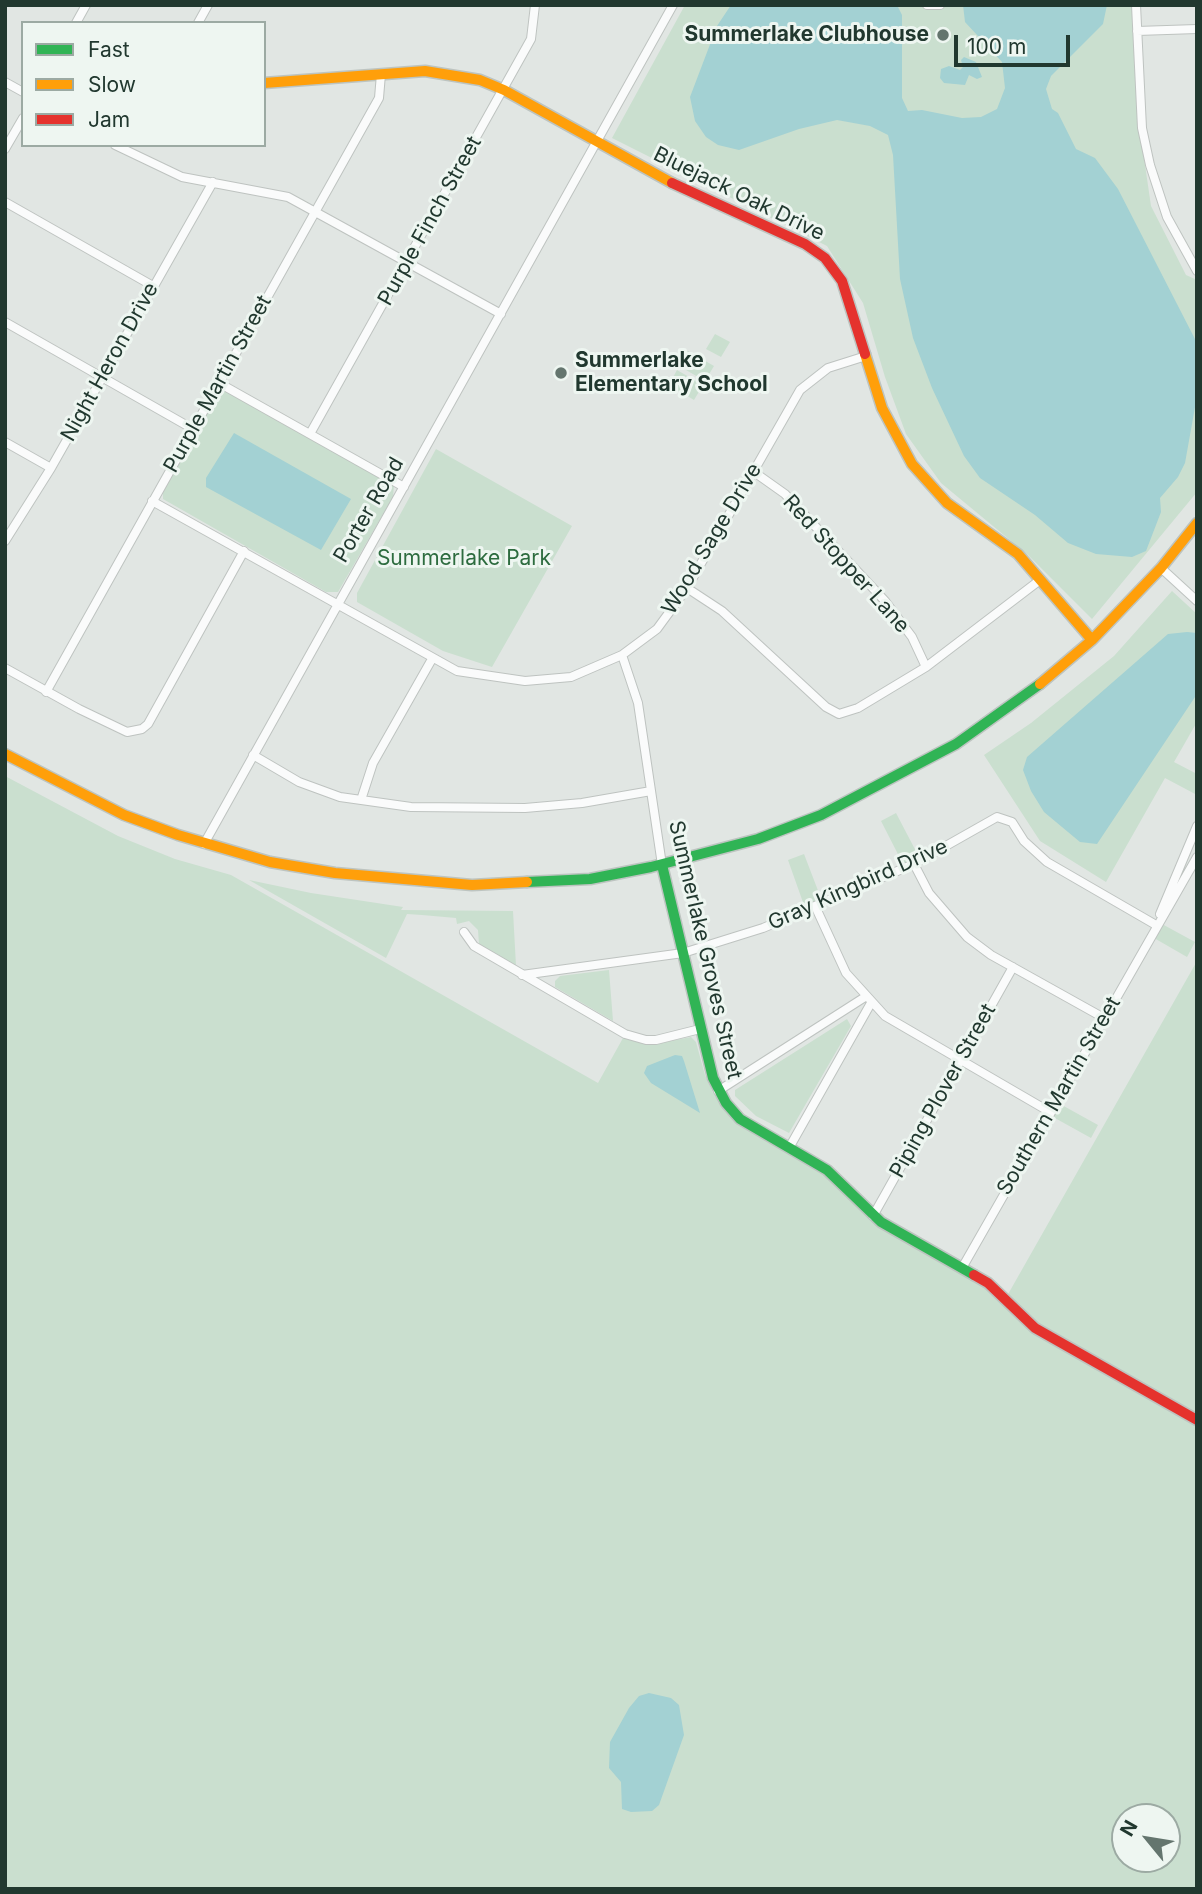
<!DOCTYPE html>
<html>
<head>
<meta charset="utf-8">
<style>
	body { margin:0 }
	#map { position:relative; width:1202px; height:1894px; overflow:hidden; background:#e1e6e3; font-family:Inter,sans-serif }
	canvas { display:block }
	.frame { position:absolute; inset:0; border:7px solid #21382f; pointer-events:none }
	.legend { position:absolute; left:21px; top:21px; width:245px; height:126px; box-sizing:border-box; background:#eef6f1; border:2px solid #9caaa3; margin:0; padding:9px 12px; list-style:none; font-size:21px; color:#21382f }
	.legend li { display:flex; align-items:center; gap:14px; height:35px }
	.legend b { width:35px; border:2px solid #9caaa3 }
	.north { position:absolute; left:1111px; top:1803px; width:70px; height:70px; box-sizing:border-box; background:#eef6f1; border:2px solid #9caaa3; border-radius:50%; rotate:300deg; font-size:19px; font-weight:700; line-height:28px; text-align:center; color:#21382f }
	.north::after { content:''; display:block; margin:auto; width:24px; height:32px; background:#64756e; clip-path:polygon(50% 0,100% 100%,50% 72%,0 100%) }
	.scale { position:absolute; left:954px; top:35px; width:116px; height:32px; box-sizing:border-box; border:4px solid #21382f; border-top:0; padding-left:9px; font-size:21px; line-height:24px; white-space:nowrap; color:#21382f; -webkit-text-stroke:5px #eef6f1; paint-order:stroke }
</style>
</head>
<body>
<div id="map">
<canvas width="1202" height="1894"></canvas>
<div class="frame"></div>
<ul class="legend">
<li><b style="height:9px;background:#30b455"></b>Fast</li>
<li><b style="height:9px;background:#ff9f0a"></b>Slow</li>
<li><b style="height:9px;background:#e5322d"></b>Jam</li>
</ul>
<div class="north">N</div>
<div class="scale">100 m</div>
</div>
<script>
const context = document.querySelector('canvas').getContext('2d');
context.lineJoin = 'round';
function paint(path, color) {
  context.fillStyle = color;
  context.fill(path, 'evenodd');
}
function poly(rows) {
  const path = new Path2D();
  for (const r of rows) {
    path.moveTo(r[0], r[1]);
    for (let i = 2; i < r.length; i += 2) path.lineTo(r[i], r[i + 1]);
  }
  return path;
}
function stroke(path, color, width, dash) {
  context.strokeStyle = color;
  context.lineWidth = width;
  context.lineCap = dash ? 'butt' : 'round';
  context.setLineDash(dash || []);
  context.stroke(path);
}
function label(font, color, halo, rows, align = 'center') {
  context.font = font + ' Inter,sans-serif';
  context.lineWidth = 6;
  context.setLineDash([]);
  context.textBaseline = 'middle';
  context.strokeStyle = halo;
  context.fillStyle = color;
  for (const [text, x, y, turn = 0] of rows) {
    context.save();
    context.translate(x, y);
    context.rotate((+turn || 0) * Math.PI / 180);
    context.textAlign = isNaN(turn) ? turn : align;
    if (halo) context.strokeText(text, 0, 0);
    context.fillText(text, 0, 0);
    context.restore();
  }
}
const green = poly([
	[685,5,1132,5,1137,110,1151,206,1186,275,1197,280,1197,492,1092,619,1028,555,941,483,906,434,885,377,863,303,827,246,612,138],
	[715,334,730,342,721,357,706,349],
	[688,351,714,366,705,381,679,366],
	[677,370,703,385,694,400,669,385],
	[224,390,394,485,393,497,338,592,326,592,163,499,163,491,181,458,219,393],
	[436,449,572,526,492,667,443,651,357,602,357,593],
	[1172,591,1197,614,1197,722,1174,762,1197,774,1197,795,1165,778,1106,882,1040,841,984,755,1031,723,1114,656],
	[5,776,118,836,175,859,231,875,598,1083,623,1038,649,1045,691,1037,696,1042,705,1075,713,1093,739,1123,830,1178,877,1224,1007,1296,1197,961,1197,1889,5,1889],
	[1125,1817,1167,1817,1167,1859,1125,1859],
	[896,813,919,857,903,864,881,821],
	[804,854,822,901,805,908,788,860],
	[249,880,311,893,403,907,401,910,513,911,516,966,479,944,478,930,469,921,457,924,456,918,422,915,407,914,386,958],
	[1162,924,1195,942,1187,957,1154,938],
	[609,970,613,1021,555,987,555,981,560,976],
	[847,1019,851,1026,789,1133,756,1116,735,1096,735,1090],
	[1060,1104,1098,1125,1091,1138,1053,1117]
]);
const water = poly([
	[731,5,897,5,902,15,902,98,908,111,922,110,962,118,981,117,997,109,1005,88,1002,62,965,22,963,5,1107,5,1103,24,1051,76,1046,89,1052,109,1058,113,1076,149,1095,158,1118,189,1197,343,1197,396,1185,463,1178,477,1160,498,1161,512,1146,551,1132,557,1096,554,1068,543,1035,515,980,478,964,456,932,388,913,338,900,279,893,155,888,135,870,126,837,120,799,129,739,150,718,145,706,137,695,121,690,97,717,26],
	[964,57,976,62,982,77,977,79,969,75,965,85,944,83,940,78,941,69,949,66,960,70,963,67,961,60],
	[234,433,351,499,321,550,206,487,206,478],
	[1187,632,1197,633,1197,694,1097,844,1080,842,1044,812,1031,791,1023,770,1027,757,1168,634],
	[675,1055,682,1056,684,1061,700,1113,651,1083,644,1073,647,1066],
	[649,1693,671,1698,679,1705,684,1735,659,1805,652,1811,631,1812,622,1809,621,1782,609,1768,610,1742,629,1708,639,1696]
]);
const street = poly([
	[927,5,940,5],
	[1136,5,1142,128,1150,165,1167,217,1197,271],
	[76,23,86,5],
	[198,23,208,5],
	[1137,31,1197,29],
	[5,82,23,92],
	[115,145,182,177,288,197,501,314],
	[5,149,23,118],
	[5,202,153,286],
	[5,322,193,429],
	[219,383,404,487],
	[311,432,531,39,535,5],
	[5,442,51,468],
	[754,472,785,494,885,601,912,637,926,667],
	[152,501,457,671,525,681,571,677,622,655,657,629,687,588,800,390,828,368,866,356],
	[5,541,51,468,213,182],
	[1161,568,1197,601],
	[687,588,722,611,826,707,839,714,858,708,926,667,1040,580],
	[622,655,638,703,662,865],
	[5,668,79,709,127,732,142,729,148,724,244,551],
	[46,692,379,98,381,74],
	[253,755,299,782,340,797,411,807,525,808,582,803,651,791],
	[361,800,373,763,432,659],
	[204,844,673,5],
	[914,864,929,893,967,937,991,955,1104,1018],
	[816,908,846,973,885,1016,1050,1112],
	[1160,914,1197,826],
	[464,932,474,946,625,1034,646,1040,656,1040,700,1029],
	[522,975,683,953,763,928,914,864,997,817,1012,822,1024,841,1047,862,1156,925],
	[718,1091,865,997],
	[789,1148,871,1003],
	[873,1216,1013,967],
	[962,1268,1197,857]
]);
const fast = poly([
	[662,865,713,1078,726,1103,740,1119,827,1170,881,1222,974,1275],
	[527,882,590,879,651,867,758,839,821,815,956,744,1040,684]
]);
const slow = poly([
	[264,83,425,71,480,80,504,90,672,183],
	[865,354,882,408,912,464,947,503,1018,554,1092,640],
	[1040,684,1092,640,1161,568,1197,523],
	[5,754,124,815,178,835,270,862,335,873,472,885,527,882]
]);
const jam = poly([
	[672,183,805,244,825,258,842,281,865,354],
	[974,1275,988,1283,1035,1328,1197,1420]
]);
const markers = [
	[943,35,7,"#64756e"],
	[561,373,7,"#64756e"]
];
const poiNames = [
	["Summerlake Clubhouse",929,35],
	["Summerlake",575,361,"left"],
	["Elementary School",575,385,"left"]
];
const streetNames = [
	["Bluejack Oak Drive",739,194,26],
	["Purple Finch Street",430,221,-61],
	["Night Heron Drive",110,362,-61],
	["Purple Martin Street",218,384,-61],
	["Porter Road",369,510,-60],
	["Wood Sage Drive",712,539,-59],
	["Red Stopper Lane",846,564,48],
	["Gray Kingbird Drive",858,885,-24],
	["Summerlake Groves Street",705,950,77],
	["Piping Plover Street",943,1091,-61],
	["Southern Martin Street",1059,1096,-60]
];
const parkNames = [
	["Summerlake Park",464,559]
];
paint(green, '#cadfcf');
paint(water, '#a3d1d3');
stroke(street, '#bec3c0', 10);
stroke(fast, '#bdc4c0', 13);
stroke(slow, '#bdc4c0', 13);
stroke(jam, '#bdc4c0', 13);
stroke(street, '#fafbfb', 8);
stroke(fast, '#30b455', 10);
stroke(slow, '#ff9f0a', 10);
stroke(jam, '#e5322d', 10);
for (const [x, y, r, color] of markers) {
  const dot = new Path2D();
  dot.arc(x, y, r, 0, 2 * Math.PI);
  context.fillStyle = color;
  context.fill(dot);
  stroke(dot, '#eef6f1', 2.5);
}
label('bold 21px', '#21382f', '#eef6f1', poiNames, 'right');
label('21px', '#21382f', '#eef6f1', streetNames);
label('21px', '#2d6c3f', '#eef6f1', parkNames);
</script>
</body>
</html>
